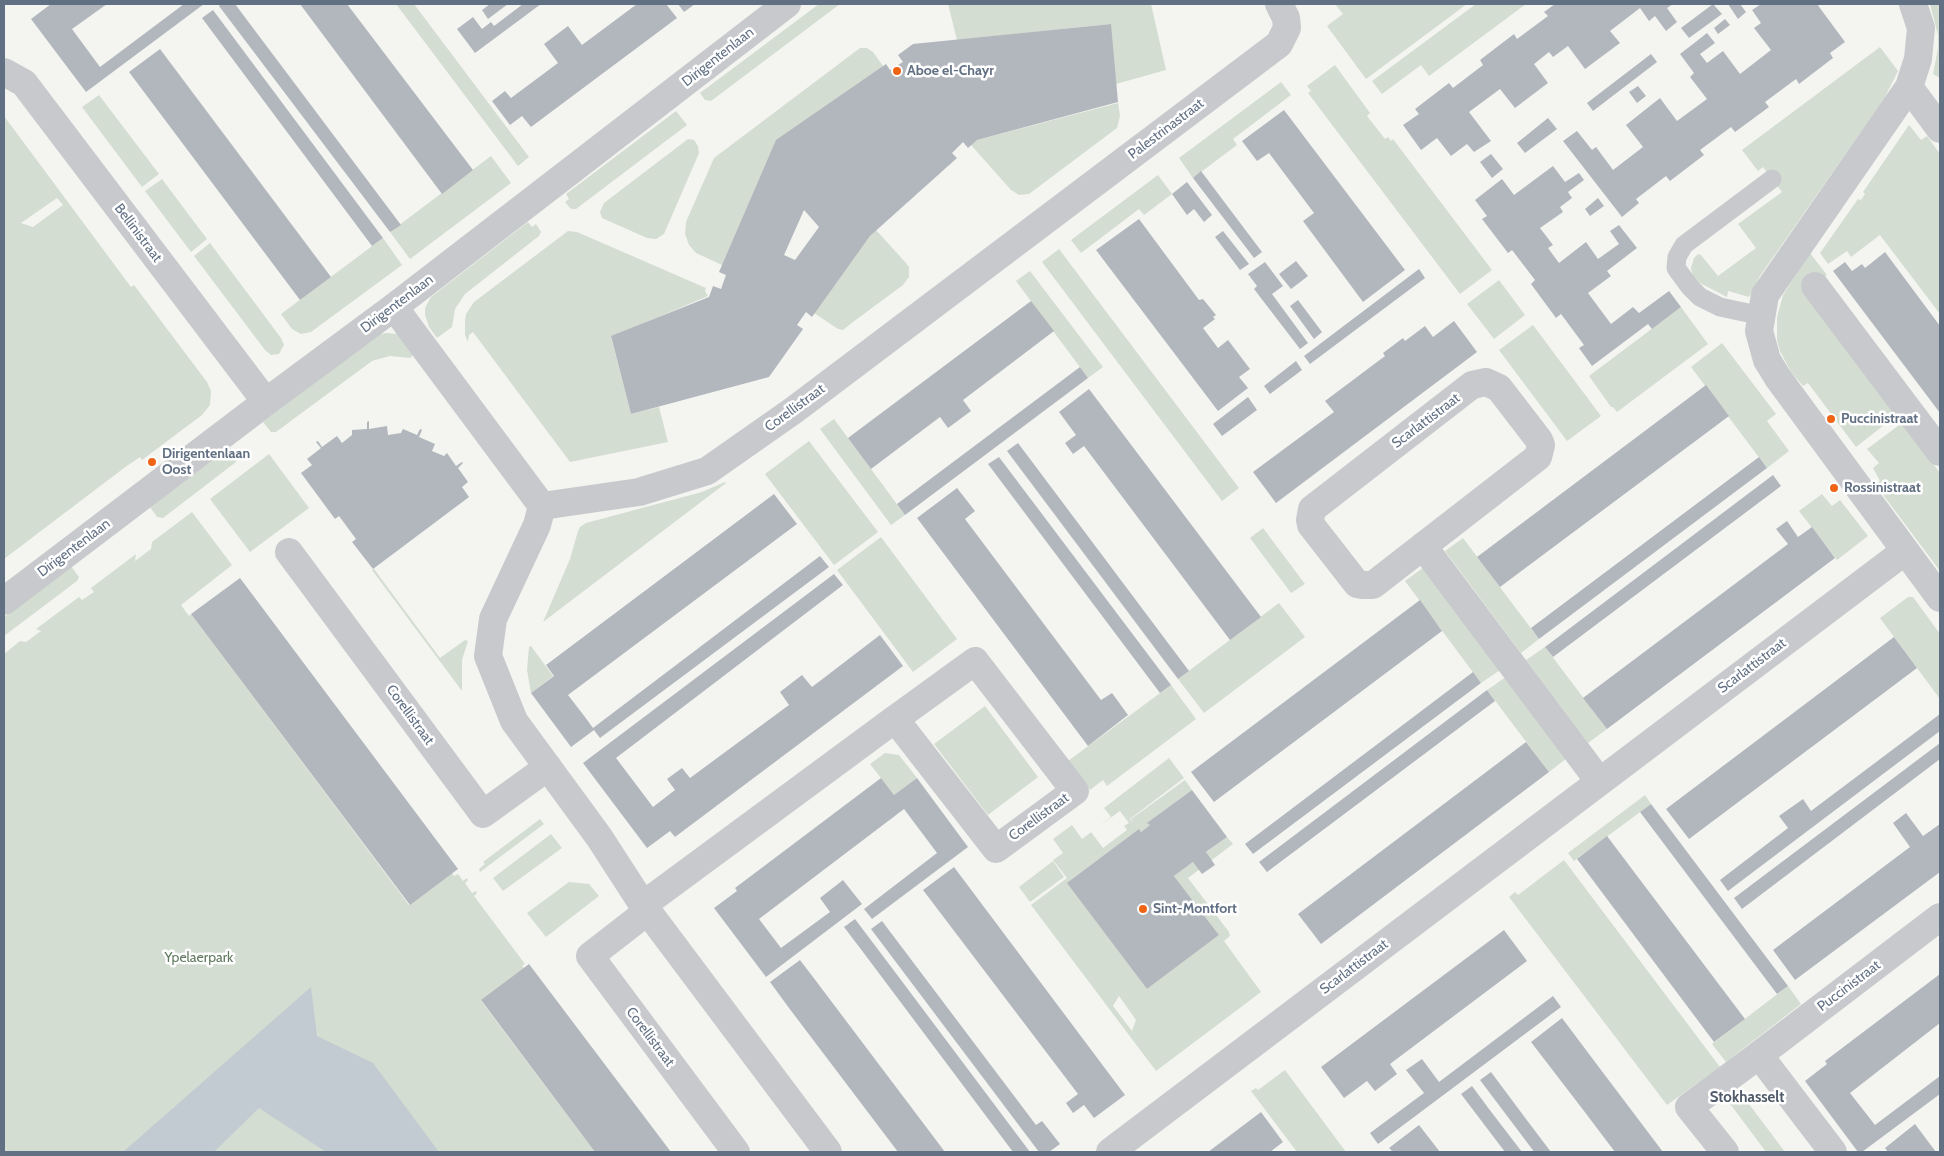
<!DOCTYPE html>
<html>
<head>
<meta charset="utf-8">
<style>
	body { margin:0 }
	#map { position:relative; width:1944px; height:1156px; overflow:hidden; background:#f4f5f0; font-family:Cabin,sans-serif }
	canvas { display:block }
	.frame { position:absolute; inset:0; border:5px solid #627084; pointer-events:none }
</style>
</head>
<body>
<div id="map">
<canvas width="1944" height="1156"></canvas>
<div class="frame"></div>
</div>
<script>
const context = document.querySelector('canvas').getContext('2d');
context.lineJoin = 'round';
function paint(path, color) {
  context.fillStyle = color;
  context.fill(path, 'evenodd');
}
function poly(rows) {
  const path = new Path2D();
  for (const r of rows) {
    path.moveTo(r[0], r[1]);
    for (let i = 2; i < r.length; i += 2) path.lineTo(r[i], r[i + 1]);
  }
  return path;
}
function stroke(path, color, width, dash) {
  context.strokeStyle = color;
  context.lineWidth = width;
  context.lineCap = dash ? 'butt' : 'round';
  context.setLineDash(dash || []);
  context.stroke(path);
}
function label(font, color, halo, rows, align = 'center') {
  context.font = font + ' Cabin,sans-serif';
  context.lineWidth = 5;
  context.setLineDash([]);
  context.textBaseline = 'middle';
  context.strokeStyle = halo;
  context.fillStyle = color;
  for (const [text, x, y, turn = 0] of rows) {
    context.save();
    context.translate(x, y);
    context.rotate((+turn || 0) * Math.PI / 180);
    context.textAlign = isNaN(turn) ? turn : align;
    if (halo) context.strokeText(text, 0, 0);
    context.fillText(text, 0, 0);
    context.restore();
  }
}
const green = poly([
	[396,4,414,4,529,157,518,166],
	[819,4,840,4,711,101,705,100,700,93],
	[948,4,1151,4,1166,70,1116,84,1110,24,957,40],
	[1335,4,1360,5,1467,4,1366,79,1327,26,1343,14],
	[1476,4,1526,4,1429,76,1421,65,1382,94,1372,81],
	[1930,4,1940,5,1940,78,1933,74,1938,48,1938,35],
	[1880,47,1898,71,1884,99,1760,276,1749,297,1728,291,1727,297,1698,282,1693,277,1691,268,1694,258,1698,254,1701,255,1718,276,1756,248,1738,224,1782,192,1763,167,1758,171,1742,150],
	[860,48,867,48,873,52,883,66,722,265,696,253,689,245,685,234,686,222,714,158],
	[1335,65,1370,113,1367,116,1385,139,1388,137,1391,141,1393,139,1492,270,1460,294,1308,93,1311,91,1307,86],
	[1281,82,1291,95,1233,139,1237,145,1193,178,1179,158],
	[99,95,159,174,142,187,82,107],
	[1118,103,1120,116,1117,128,1029,194,1019,195,1011,190,971,145,977,140],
	[676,111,687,125,576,209,572,209,570,208,565,202,569,199,566,194],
	[4,116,131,287,134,285,207,382,211,391,210,405,202,415,142,460,140,457,124,468,4,559],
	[57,198,63,205,33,227,21,223],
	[1909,125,1921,140,1927,136,1940,154,1940,314,1880,235,1851,257,1847,251,1828,264,1820,253,1858,199,1861,200,1865,194,1863,192],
	[688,139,694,140,698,146,699,153,664,234,656,239,647,238,602,218,600,212,604,203],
	[491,156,511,183,410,259,390,232],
	[1158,175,1172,194,1144,215,1139,209,1081,253,1071,240],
	[162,179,207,239,191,252,145,191],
	[528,222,532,227,536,224,541,232,539,236,465,294,455,309,452,327,437,338,429,327,425,315,425,308,431,297],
	[876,230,906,263,909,267,909,277,903,285,853,322,843,330,838,329,814,313,870,236],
	[568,231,577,232,706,288,705,291,708,296,611,337,631,414,659,407,668,442,570,462,473,332,469,335,468,342,465,335,465,321,466,314,474,302],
	[383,238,402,265,311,332,301,334,292,329,281,314],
	[210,243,281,338,284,345,279,354,271,355,265,350,194,256],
	[1059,249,1239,488,1222,501,1042,262],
	[1810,253,1827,275,1805,292,1897,415,1856,447,1808,383,1803,386,1791,372,1780,351,1777,340,1777,317,1783,295],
	[1030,271,1103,367,1088,378,1016,281],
	[1499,280,1525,315,1494,339,1467,304],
	[1681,307,1708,344,1617,412,1613,407,1611,407,1589,376],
	[1533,325,1601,416,1567,441,1499,350],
	[387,333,398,334,416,353,410,358,390,356,372,361,276,432,271,432,263,422,362,347,381,334],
	[1722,343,1776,414,1767,421,1789,451,1767,468,1691,367],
	[834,419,905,515,891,525,820,429],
	[1902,423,1940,473,1940,571,1875,484,1880,481,1873,468,1879,463,1867,449],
	[809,441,878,532,834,565,765,474],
	[230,447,238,458,236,462,163,518,157,517,150,507],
	[269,454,309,508,250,552,210,499],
	[725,482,726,483,543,622,570,559,578,531,580,527,586,523,702,492],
	[1822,494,1832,506,1840,500,1868,536,1837,560,1799,511],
	[192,512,232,565,181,605,189,616,191,614,409,905,452,873,454,876,458,874,463,881,467,878,468,880,465,883,472,893,476,891,477,893,474,896,525,964,522,966,524,968,481,1001,595,1152,4,1152,4,654,20,641,26,642,41,631,36,629,79,597,82,600,94,592,91,588,136,554,135,561,151,549,152,542],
	[1263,528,1305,584,1291,593,1250,538],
	[881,537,957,639,913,672,837,570],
	[1463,538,1539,639,1521,653,1445,551],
	[71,566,79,577,77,581,4,636,4,617],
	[1424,567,1500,670,1481,683,1405,581],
	[374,569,440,658,465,640,468,641,462,660,462,691,372,570],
	[1908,597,1913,597,1940,634,1940,699,1880,618],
	[1279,603,1305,637,1204,713,1178,679],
	[531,646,553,676,531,693,527,670,529,647],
	[1545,647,1607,729,1588,743,1526,660],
	[1506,677,1567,758,1549,772,1487,690],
	[1171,685,1196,719,1107,786,1103,780,1090,790,1068,761],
	[985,706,1038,777,988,815,934,744],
	[885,753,899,755,917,778,894,795,870,764],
	[1169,758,1184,778,1130,819,1133,822,1131,819,1185,780,1192,790,1148,823,1150,825,1141,832,1139,830,1068,883,1147,989,1219,935,1174,876,1227,837,1233,844,1188,878,1229,932,1230,936,1224,941,1261,992,1156,1071,1031,905,1067,878,1053,860,1063,853,1053,839,1072,825,1082,839,1111,817,1104,808],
	[1120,811,1129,823,1124,826,1127,830,1103,848,1091,832],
	[1119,996,1136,1020,1132,1031,1113,1006],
	[1645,795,1651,804,1574,861,1568,853],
	[540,819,544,824,480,872,479,869,485,864,483,862],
	[551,834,562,848,503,891,493,878],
	[1564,860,1720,1067,1667,1105,1509,897,1515,892,1518,895],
	[1053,861,1064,877,1030,902,1019,887],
	[569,882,589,884,599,896,546,937,527,913],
	[1788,986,1801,1004,1726,1062,1712,1044],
	[1285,1070,1346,1152,1297,1152,1251,1091,1256,1088,1258,1090],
	[1737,1088,1785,1152,1766,1152,1725,1097]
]);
const water = poly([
	[311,987,317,1036,373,1063,439,1152,326,1152,259,1108,214,1152,123,1152]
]);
const building = poly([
	[51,4,107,4,72,29,100,67,184,4,204,4,86,92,31,19],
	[221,4,235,4,401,225,390,232,219,6],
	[300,4,347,4,473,170,442,194],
	[490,4,508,4,488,19,482,10],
	[523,4,541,4,475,53,457,29,473,17,482,29,491,22,494,26],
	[637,4,666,4,677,18,531,127,522,116,510,125,492,101,505,91,511,98,558,63,544,44,568,26,582,45],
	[678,4,695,4,684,12],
	[1555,4,1673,4,1667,8,1677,22,1666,31,1655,16,1649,21,1640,8,1610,31,1620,43,1585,69,1568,46,1553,57,1549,52,1534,64,1548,83,1515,108,1500,89,1469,112,1491,141,1474,152,1467,144,1451,156,1437,138,1421,150,1403,125,1419,114,1415,109,1449,83,1453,88,1483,65,1480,60,1514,34,1517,39,1548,16,1544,12],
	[1713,4,1722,14,1689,38,1681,28],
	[1728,4,1740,4,1746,12,1738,19],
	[1761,4,1817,4,1845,42,1830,53,1833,58,1799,84,1796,79,1765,102,1769,107,1735,132,1731,127,1700,150,1704,155,1670,181,1666,176,1636,199,1639,203,1622,217,1563,141,1577,131,1592,150,1596,147,1613,170,1643,147,1626,125,1660,98,1677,121,1707,99,1690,77,1694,73,1680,54,1693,44,1707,33,1715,43,1700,54,1707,63,1723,51,1740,74,1771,50,1754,28,1761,23,1752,10],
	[213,10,383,238,372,246,202,18],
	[1725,19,1730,25,1718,34,1714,28],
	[1111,24,1118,102,977,140,968,148,963,142,952,153,957,158,870,236,812,317,806,312,797,325,803,329,769,377,631,414,611,336,709,297,713,286,721,289,726,275,719,272,776,140,886,64,890,70,903,62,898,55,913,44],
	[804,210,819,227,795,260,784,255],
	[160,49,331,277,300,300,129,72],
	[1651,54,1657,62,1593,111,1587,103],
	[1638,86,1646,96,1637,103,1629,92],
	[1284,110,1405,270,1363,302,1303,221,1314,213,1269,153,1257,161,1242,141],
	[1548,118,1557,129,1525,153,1517,143],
	[1491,154,1503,169,1492,178,1480,162],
	[1553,166,1565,182,1579,173,1584,180,1568,192,1572,198,1560,207,1563,212,1540,228,1553,245,1548,248,1559,263,1586,242,1598,259,1619,244,1610,231,1619,225,1637,248,1607,271,1611,276,1588,293,1611,324,1633,307,1639,313,1669,291,1681,307,1652,329,1648,324,1592,366,1579,348,1584,345,1561,314,1556,318,1531,284,1535,280,1512,250,1508,253,1482,219,1487,216,1475,200,1502,179,1514,195],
	[1201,171,1262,252,1254,258,1193,178],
	[1187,182,1212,215,1204,222,1194,209,1187,215,1172,194],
	[1598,198,1604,206,1590,216,1585,209],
	[1139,219,1199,300,1203,299,1216,315,1213,317,1215,319,1203,328,1218,348,1228,340,1250,369,1239,377,1248,388,1218,411,1096,250],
	[1223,231,1249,264,1240,270,1215,237],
	[1885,252,1940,326,1940,413,1833,271,1845,262,1852,271,1862,264,1865,268],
	[1296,261,1308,276,1291,289,1279,274],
	[1265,262,1283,286,1272,294,1308,343,1300,349,1254,289,1257,286,1248,274],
	[1419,269,1425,278,1310,364,1304,356],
	[1298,300,1322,332,1314,339,1290,306],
	[1031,301,1054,331,963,400,971,411,948,428,940,417,871,469,848,438],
	[1454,321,1477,352,1276,503,1253,472,1334,412,1325,401,1385,356,1383,353,1403,338,1405,341,1425,326,1433,337],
	[1296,361,1302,370,1270,394,1264,386],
	[1080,367,1088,378,905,515,897,504],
	[1706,385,1729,416,1500,587,1477,557],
	[1089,389,1261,617,1230,640,1084,446,1073,454,1065,443,1076,435,1059,412],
	[1248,397,1257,410,1222,436,1213,424],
	[369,421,369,429,387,426,388,435,401,433,403,429,417,435,420,429,422,430,419,437,435,444,432,451,444,456,447,453,456,466,462,462,463,463,458,468,468,482,462,487,469,497,373,569,352,542,356,539,339,516,335,519,301,473,312,465,307,459,321,448,316,442,318,441,322,447,337,436,342,443,352,435,352,430,367,429,367,422],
	[1018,443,1189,671,1178,679,1007,451],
	[999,457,1171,685,1160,693,988,464],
	[1759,457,1767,468,1539,639,1531,628],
	[1773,475,1781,486,1553,657,1545,647],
	[957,488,975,511,965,519,1101,700,1112,693,1128,715,1088,746,917,518],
	[774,494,797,524,568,695,585,717,593,728,820,556,829,567,600,738,594,730,571,747,531,693,554,676,546,665],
	[1787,521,1798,537,1812,527,1835,558,1607,729,1583,698,1788,544,1776,529],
	[834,574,843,585,616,758,653,807,675,790,667,779,682,768,690,778,789,705,780,692,802,675,812,687,880,635,903,666,675,837,670,831,647,848,583,763],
	[240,578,458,869,410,905,191,614],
	[1420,600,1442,631,1214,802,1191,772],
	[1894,637,1917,668,1689,839,1666,809],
	[1473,672,1481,683,1253,854,1245,844],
	[1487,690,1495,701,1267,872,1259,862],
	[1940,714,1940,731,1728,891,1720,880,1788,828,1779,816,1803,799,1811,811],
	[1526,742,1549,772,1321,944,1298,914],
	[1940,743,1940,759,1742,909,1734,898],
	[881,778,894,795,917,778,968,847,872,919,864,909,937,853,904,809,759,919,781,948,830,912,820,898,843,880,862,904,766,977,714,908,737,891,735,888],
	[1192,790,1227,837,1206,852,1215,865,1202,874,1193,862,1174,876,1219,935,1147,989,1067,883,1139,829,1141,832,1150,825,1147,823],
	[1651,804,1788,986,1777,994,1640,812],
	[1906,813,1923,836,1940,824,1940,872,1795,980,1773,950,1910,847,1893,823],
	[1607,836,1745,1019,1714,1042,1577,859],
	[954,867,1125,1095,1094,1118,1084,1105,1073,1113,1066,1103,1078,1094,923,890],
	[855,919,892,968,1030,1152,1013,1152,863,952,844,927],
	[882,921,1036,1125,1042,1121,1060,1144,1049,1152,1039,1152,871,929],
	[1504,930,1527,961,1390,1064,1397,1074,1375,1091,1367,1081,1344,1098,1321,1067],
	[800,960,819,985,945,1152,898,1152,789,1008,770,982],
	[529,964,671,1152,595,1152,481,1000],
	[1940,974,1940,1023,1850,1093,1875,1125,1940,1076,1940,1094,1862,1152,1858,1152,1805,1081,1827,1064,1825,1061],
	[1553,996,1561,1007,1378,1144,1370,1133,1424,1093,1406,1070,1422,1059,1439,1082],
	[1562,1018,1598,1066,1663,1152,1615,1152,1584,1111,1531,1042],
	[1491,1072,1526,1119,1551,1152,1534,1152,1532,1149,1480,1080],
	[1472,1086,1489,1109,1522,1152,1505,1152,1461,1094],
	[1261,1112,1283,1142,1270,1152,1208,1152],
	[1915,1124,1936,1152,1888,1152,1885,1148],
	[1419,1125,1440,1152,1393,1152,1389,1148]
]);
const lane = poly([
	[1762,316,1720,307,1700,297,1690,287,1676,268,1677,257,1684,245,1772,179]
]);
const street = poly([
	[1913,4,1921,28,1918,59,1909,87,1765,295,1759,331,1767,360,1778,378,1940,598],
	[4,72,24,83,266,402],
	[1909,87,1940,129],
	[1815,286,1940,452],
	[394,307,542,506],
	[1486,382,1499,388,1539,440,1541,445,1538,457,1373,585,1362,585,1357,584,1311,525,1310,520,1312,509,1472,385,1486,382],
	[542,506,639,492,707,471,794,410,1279,44,1287,28,1286,18,1279,4],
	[542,506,537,525,493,619,488,656,514,721,599,837,643,905,828,1152],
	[1423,546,1599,781],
	[289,552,483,814,548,767],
	[4,601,266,402,394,307,787,4],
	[975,661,1075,791,996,849,895,719,975,661],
	[643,905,895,719],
	[648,911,590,956,736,1152],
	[1759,1055,1940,917],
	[1110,1152,1905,551],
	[1725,1152,1689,1107,1759,1055,1833,1152]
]);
const markers = [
	[897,71,5,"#f06416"],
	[1831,419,5,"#f06416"],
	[152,462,5,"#f06416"],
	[1834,488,5,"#f06416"],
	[1143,909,5,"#f06416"]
];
const streetNames = [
	["Dirigentenlaan",718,57,-38],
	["Palestrinastraat",1166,129,-37],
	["Bellinistraat",138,233,53],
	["Dirigentenlaan",397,304,-37],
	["Corellistraat",795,408,-36],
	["Scarlattistraat",1426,421,-37],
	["Dirigentenlaan",74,548,-37],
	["Scarlattistraat",1752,666,-37],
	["Corellistraat",410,715,54],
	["Corellistraat",1039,817,-36],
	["Scarlattistraat",1354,967,-37],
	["Puccinistraat",1849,986,-37],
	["Corellistraat",650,1037,53]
];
const poiNames = [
	["Aboe el-Chayr",907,71],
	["Puccinistraat",1841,419],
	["Dirigentenlaan",162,454],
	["Oost",162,470],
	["Rossinistraat",1844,488],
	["Sint-Montfort",1153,909]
];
const parkNames = [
	["Ypelaerpark",199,958]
];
const neighbourhoodNames = [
	["Stokhasselt",1747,1098]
];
paint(green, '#d4ddd1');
paint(water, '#c2cbd1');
paint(building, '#b1b7bd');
stroke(lane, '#c7c9cd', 19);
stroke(street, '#c7c9cd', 28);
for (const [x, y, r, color] of markers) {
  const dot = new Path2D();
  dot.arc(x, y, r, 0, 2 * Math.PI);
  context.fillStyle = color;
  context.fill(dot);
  stroke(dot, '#fff', 2);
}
label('14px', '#627084', '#fff', streetNames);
label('bold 14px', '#627084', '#fff', poiNames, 'left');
label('14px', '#637b61', '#fff', parkNames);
label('bold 15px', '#505b69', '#fff', neighbourhoodNames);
</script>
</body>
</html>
